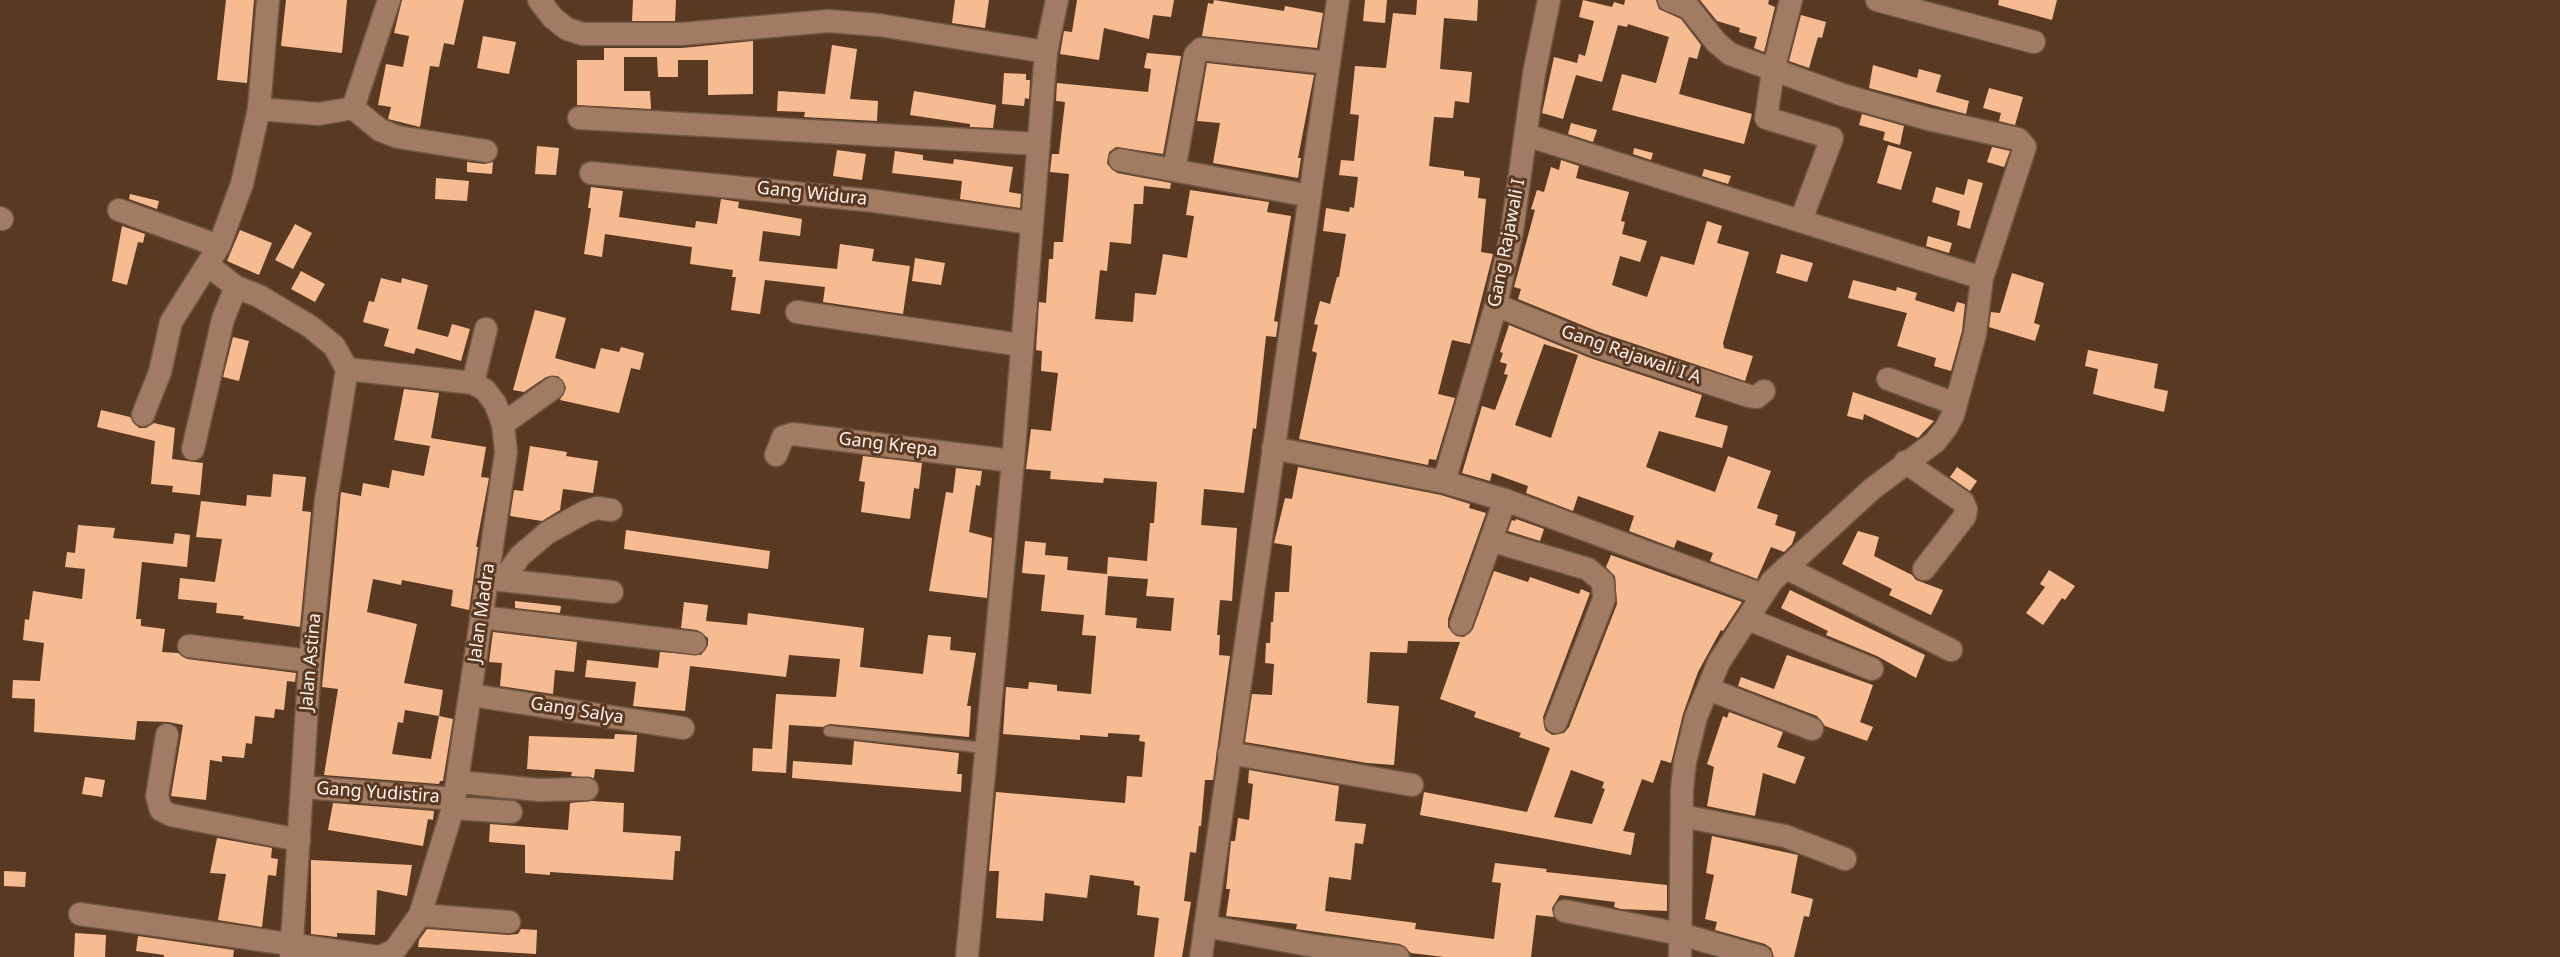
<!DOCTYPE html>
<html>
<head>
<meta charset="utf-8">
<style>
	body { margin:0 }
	canvas { display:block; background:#5a3922 }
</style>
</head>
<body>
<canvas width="2560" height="957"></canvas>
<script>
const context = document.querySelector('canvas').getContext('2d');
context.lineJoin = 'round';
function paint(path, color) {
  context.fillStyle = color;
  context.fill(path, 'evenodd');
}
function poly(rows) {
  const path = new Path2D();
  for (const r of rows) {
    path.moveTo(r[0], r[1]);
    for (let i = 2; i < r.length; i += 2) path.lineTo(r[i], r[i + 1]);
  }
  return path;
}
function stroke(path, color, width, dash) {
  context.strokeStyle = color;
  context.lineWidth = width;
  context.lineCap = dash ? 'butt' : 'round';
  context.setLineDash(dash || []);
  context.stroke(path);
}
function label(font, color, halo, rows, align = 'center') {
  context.font = font + ' "Noto Sans",sans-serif';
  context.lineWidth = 6;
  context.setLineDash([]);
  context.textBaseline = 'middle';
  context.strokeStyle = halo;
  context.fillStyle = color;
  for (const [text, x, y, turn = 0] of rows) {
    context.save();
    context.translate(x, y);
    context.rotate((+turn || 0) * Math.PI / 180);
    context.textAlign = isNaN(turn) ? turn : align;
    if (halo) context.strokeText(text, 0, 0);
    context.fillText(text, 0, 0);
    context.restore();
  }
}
const building = poly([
	[226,0,254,0,247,83,217,80],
	[286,0,347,0,342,53,281,46],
	[402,0,464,0,454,45,444,43,439,67,430,66,420,127,388,119,391,107,378,105,386,64,403,67,409,36,394,33],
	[633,0,676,0,675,21,632,21],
	[955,0,989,0,985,28,952,23],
	[1077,0,1174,0,1171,17,1153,15,1149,39,1104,28,1099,60,1060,54,1064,31,1072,32],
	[1214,0,1284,11,1285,6,1323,13,1317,48,1202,36,1208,3,1213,4],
	[1365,0,1387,0,1385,23,1363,21],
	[1417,0,1478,0,1477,21,1444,18,1440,69,1472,72,1469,103,1455,101,1453,118,1434,117,1429,166,1464,171,1464,176,1480,178,1478,198,1486,199,1481,252,1493,254,1470,344,1452,340,1438,394,1455,398,1436,460,1429,459,1428,465,1299,439,1317,353,1312,351,1318,325,1314,324,1320,301,1330,304,1337,277,1339,277,1346,234,1323,231,1326,208,1349,212,1350,207,1354,208,1358,177,1339,175,1341,160,1354,161,1359,115,1350,114,1355,66,1386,68,1393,13,1416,15],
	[1583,0,1612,7,1614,2,1624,5,1625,0,1656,0,1659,9,1681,19,1701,45,1697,59,1689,57,1679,94,1752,114,1744,144,1612,110,1622,74,1656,83,1669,37,1628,24,1627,27,1618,25,1602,82,1576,75,1563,119,1542,113,1554,57,1577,63,1579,54,1585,56,1594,21,1579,17],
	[1700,0,1769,0,1768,4,1775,7,1764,52,1754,48,1757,37,1739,32,1740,28,1717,21],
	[1999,0,2057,0,2052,20,1998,5],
	[1801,15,1826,22,1822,38,1818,37,1809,68,1789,61],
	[483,36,516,42,509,74,477,68],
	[753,41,753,94,708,95,708,60,678,60,678,77,658,77,657,57,624,57,624,91,650,91,651,109,577,105,577,60,604,60,604,48,682,48],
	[832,45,857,49,850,99,878,101,877,121,804,117,805,112,777,111,778,91,825,94],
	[1147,53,1181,56,1163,154,1116,147,1109,152,1107,164,1117,173,1171,183,1170,189,1144,186,1143,204,1134,204,1131,244,1110,242,1107,271,1100,270,1095,319,1133,322,1135,293,1156,295,1163,254,1187,258,1194,216,1186,215,1190,190,1269,202,1267,212,1291,216,1274,321,1278,322,1276,337,1266,336,1256,429,1253,428,1244,493,1204,489,1201,525,1237,528,1232,601,1220,600,1217,635,1220,635,1219,655,1230,656,1228,670,1213,780,1205,780,1201,826,1199,826,1196,853,1190,852,1184,901,1191,902,1182,957,1154,957,1159,918,1137,915,1140,886,1134,885,1134,881,1090,875,1087,898,1045,893,1043,921,996,918,999,871,989,871,996,792,1125,803,1127,776,1142,777,1145,742,1139,741,1140,735,1108,733,1108,737,1080,735,1080,740,1003,734,1006,687,1028,689,1029,682,1057,685,1057,691,1091,694,1096,636,1082,635,1084,615,1041,611,1045,575,1022,573,1025,541,1046,543,1045,555,1068,557,1067,570,1107,574,1108,557,1147,561,1150,523,1154,523,1157,482,1104,478,1103,483,1050,479,1051,471,1026,469,1031,429,1051,431,1058,373,1041,371,1042,351,1036,350,1039,302,1046,303,1049,259,1053,259,1054,242,1063,242,1069,174,1050,172,1052,154,1059,154,1065,102,1056,101,1057,83,1148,92,1151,69,1144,68],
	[1108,576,1148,579,1146,596,1174,598,1171,631,1136,628,1137,618,1105,615],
	[1207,63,1314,75,1298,158,1301,158,1298,178,1213,163,1220,123,1197,121],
	[1873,65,1917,78,1919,69,1941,75,1936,92,1969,101,1966,114,1869,88],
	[1004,73,1026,74,1026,80,1030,80,1029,99,1025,98,1024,106,1002,104],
	[1989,88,2023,97,2015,125,1999,121,2001,113,1983,108],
	[914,91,996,105,993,128,970,127,970,124,910,115],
	[1862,114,1904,126,1900,145,1883,140,1885,132,1859,125],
	[1571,123,1597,130,1593,142,1568,134],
	[1888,145,1912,152,1901,190,1877,183],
	[537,146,559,148,556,175,535,174],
	[1992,147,2010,151,2004,167,1987,162],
	[1634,148,1653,153,1651,160,1633,154],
	[837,150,866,154,862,180,833,176],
	[895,151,923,155,923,160,953,164,954,159,1013,167,1009,192,1021,194,1020,208,960,199,962,181,892,173],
	[1561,160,1579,166,1576,178,1629,192,1621,221,1625,222,1622,234,1647,241,1640,262,1620,256,1612,285,1647,297,1661,256,1694,265,1707,221,1722,226,1717,243,1749,252,1723,343,1724,348,1753,356,1745,381,1599,332,1518,299,1521,289,1514,287,1535,210,1531,209,1537,190,1544,192,1551,167,1559,170],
	[467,162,484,164,493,162,492,174,467,172],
	[1704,169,1731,176,1728,184,1702,176],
	[436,178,469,181,467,201,435,199],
	[1968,179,1983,183,1970,229,1957,225,1960,211,1932,202,1936,187,1964,195],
	[591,187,623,191,619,217,695,228,696,221,717,224,721,199,739,202,738,208,802,219,800,236,763,231,759,261,837,269,840,244,874,249,872,261,910,266,903,314,823,302,825,287,765,280,760,314,731,310,736,277,732,277,733,270,690,264,692,247,605,234,602,257,584,254,591,208,588,208],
	[130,194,159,201,157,209,129,199],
	[295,224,312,233,293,269,275,260],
	[122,226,145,234,143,243,138,242,127,285,112,281],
	[240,230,272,243,259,275,227,261],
	[1928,236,1952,243,1949,253,1926,246],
	[1781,254,1813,263,1807,282,1776,273],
	[915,258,945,263,941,285,912,281],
	[301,271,325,284,315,302,291,289],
	[2012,273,2044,283,2034,323,2040,325,2035,341,1989,327,1991,312,2000,313],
	[381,278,401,283,402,278,428,285,417,329,448,337,452,324,470,329,461,361,416,348,414,354,384,346,389,329,363,322,369,301,374,302],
	[1853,280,1896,291,1897,287,1917,293,1915,300,1954,312,1957,302,1965,304,1962,331,1951,371,1934,366,1936,358,1897,346,1907,313,1848,298],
	[535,310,566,318,555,358,595,369,601,348,619,352,621,347,644,353,640,370,631,368,619,413,560,400,566,387,558,376,546,377,524,392,513,390],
	[1509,325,1590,358,1702,395,1695,417,1728,426,1722,448,1659,431,1646,467,1715,492,1728,456,1771,471,1757,508,1778,515,1775,525,1796,532,1792,544,1784,552,1771,547,1757,579,1710,561,1713,553,1677,540,1674,548,1629,531,1634,516,1578,496,1573,511,1526,493,1528,486,1492,473,1490,481,1462,473,1482,406,1495,410,1508,375,1504,374,1507,364,1500,362,1503,353,1500,352],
	[1544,344,1578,355,1551,438,1515,425],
	[233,337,249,341,239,381,223,377],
	[2088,350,2158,364,2154,388,2168,391,2164,412,2093,394,2098,369,2085,366],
	[404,389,439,393,431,438,486,447,481,477,489,478,476,547,478,547,469,610,451,606,453,590,402,580,401,585,373,579,367,612,417,624,404,683,443,690,439,716,453,719,443,781,440,781,439,784,324,775,338,689,322,687,341,492,361,496,363,483,389,488,392,470,424,476,430,446,394,440],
	[405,710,439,716,431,759,392,754,398,722,403,723],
	[1853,392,1905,410,1934,421,1918,438,1864,414,1863,420,1847,416],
	[101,410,130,417,139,428,146,428,154,423,175,428,172,459,203,463,200,495,172,492,173,486,151,484,155,441,97,427],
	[530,446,567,452,566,456,598,461,593,493,563,489,560,510,542,521,510,516,514,490,523,491],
	[863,456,922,463,919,489,914,488,910,519,861,512,865,482,859,481],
	[1298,467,1441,495,1470,504,1469,508,1486,513,1448,619,1448,627,1456,636,1464,637,1473,629,1494,571,1528,582,1530,577,1579,594,1581,589,1590,593,1543,717,1545,730,1552,735,1564,733,1569,727,1617,604,1615,576,1606,567,1611,555,1742,602,1723,631,1721,630,1698,672,1683,714,1671,763,1661,760,1653,783,1642,779,1623,831,1635,833,1631,855,1420,815,1424,792,1527,812,1550,748,1519,737,1521,733,1474,717,1476,712,1440,699,1460,642,1408,641,1407,653,1370,652,1367,703,1399,706,1394,765,1367,763,1245,742,1252,694,1272,695,1274,664,1265,663,1266,643,1270,643,1271,622,1273,622,1275,592,1289,592,1292,546,1274,543,1285,498,1292,499],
	[1571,770,1604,782,1602,788,1605,789,1592,824,1554,817],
	[1957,467,1977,481,1970,491,1950,477],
	[956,468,982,471,980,486,976,485,969,532,992,538,987,598,929,591,946,492,953,493],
	[273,474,306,477,302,511,311,512,300,627,243,619,244,616,216,613,217,603,178,599,180,578,215,582,222,539,196,537,201,501,246,506,247,495,271,497],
	[1516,519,1544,529,1540,541,1508,531,1512,520,1515,521],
	[78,525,115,528,113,538,173,544,175,533,190,535,187,567,142,562,136,619,141,619,141,626,165,629,162,652,178,653,187,659,296,673,295,682,287,681,284,710,275,709,274,718,255,716,252,744,246,743,244,758,222,756,222,762,210,760,206,800,171,796,183,725,169,722,137,721,135,740,34,732,35,699,12,698,13,680,40,681,44,643,23,640,25,619,29,620,33,591,82,599,85,569,65,567,67,552,75,553],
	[626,530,770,551,768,569,624,549],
	[1858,531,1879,537,1874,556,1912,575,1916,580,1943,590,1931,615,1889,595,1892,589,1842,564],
	[2049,570,2075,586,2065,600,2062,598,2043,625,2026,613,2045,587,2040,584],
	[1790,590,1925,655,1916,678,1877,656,1826,635,1828,631,1781,608],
	[515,601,561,606,560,613,515,608],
	[684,602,708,605,706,621,747,625,748,613,864,628,860,667,923,674,928,635,951,637,950,650,976,653,967,706,971,706,969,737,830,724,823,727,789,725,786,773,752,771,753,748,772,749,776,694,836,697,840,659,789,655,786,677,690,666,685,711,633,706,636,682,585,677,587,660,658,668,660,652,701,655,708,645,708,638,697,630,681,628],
	[493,632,577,642,574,672,555,670,553,694,500,686,502,663,489,662],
	[1787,655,1873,685,1860,722,1873,727,1867,741,1825,726,1817,716,1738,686,1741,677,1774,689],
	[1729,712,1783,732,1777,747,1805,757,1795,784,1763,773,1755,816,1707,806,1714,767,1707,764,1723,716,1727,718],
	[615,734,637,735,634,772,595,769,594,778,571,776,572,772,527,769,529,736,614,739],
	[854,741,959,753,957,774,962,774,961,792,792,778,793,761,852,765],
	[1249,770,1339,786,1335,821,1366,824,1363,844,1355,843,1351,880,1329,877,1325,911,1416,923,1415,929,1494,939,1501,883,1492,882,1495,863,1547,869,1546,872,1667,885,1667,911,1621,909,1614,907,1615,902,1560,895,1552,908,1554,917,1536,915,1531,957,1444,957,1411,953,1400,944,1296,929,1297,924,1226,916,1230,889,1226,889,1231,841,1235,841,1238,818,1249,820,1253,784,1248,783],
	[85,777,105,780,102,797,82,794],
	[592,801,624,803,623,832,681,836,680,851,675,851,673,880,550,872,550,875,525,873,525,845,489,842,490,824,568,830,570,803],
	[333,803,434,811,433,820,428,819,423,846,328,830],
	[1712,836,1798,855,1791,893,1813,899,1809,917,1804,916,1794,957,1774,957,1771,948,1765,944,1715,930,1717,922,1705,919,1714,875,1706,873],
	[217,838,272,848,271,858,278,859,276,876,268,875,262,927,218,920,226,874,210,873],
	[311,860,412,865,407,896,377,890,375,935,337,933,337,937,311,934],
	[4,871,26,872,25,887,4,886],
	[427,929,508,935,518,934,521,929,537,930,536,954,418,947,419,940],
	[75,933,106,935,105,957,74,957],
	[138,936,234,950,233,957,164,957,164,955,136,951]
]);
const service = poly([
	[829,731,985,748]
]);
const minor = poly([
	[539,0,553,18,567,29,583,34,682,34,828,21,879,25,1046,52],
	[1669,0,1689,8,1716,42,1730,54,1843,95,1928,119,2018,139,2025,147,1982,278,1975,334,1953,415,1946,428,1935,442,1872,489,1772,581,1719,662,1696,717,1685,762,1682,789,1680,957],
	[1791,0,1773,71,1766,118,1832,138,1801,220],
	[1877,0,2034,42],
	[353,108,380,130,398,137,486,151],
	[259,109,319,114,353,108,389,0],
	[579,118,1039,144],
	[1526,135,1982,278],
	[1120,160,1310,196],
	[1174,170,1195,55,1201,49,1329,63],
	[591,173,875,201,1031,223],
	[119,210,219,246],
	[0,218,2,219],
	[209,266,236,287,259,296,311,327,334,346,347,369],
	[1496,305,1594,345,1749,396,1757,397,1764,391],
	[797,312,1021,345],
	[347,369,473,383,485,390,495,403,503,424,506,452,453,808,420,915,394,951,379,957],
	[1888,379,1956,404],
	[473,383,486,329],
	[143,415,160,372,171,322,219,246,242,184,259,109,268,0],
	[503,424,553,388],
	[1273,448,1444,482,1505,500,1763,595],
	[193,449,223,319,236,287],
	[776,455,783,437,793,434,1013,461],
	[1905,462,1963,502,1966,509,1965,516,1924,569],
	[1444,482,1496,305,1512,231,1534,74,1549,0],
	[1493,541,1588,569,1603,582,1604,599,1556,722],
	[1786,568,1951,650],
	[491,579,612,592],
	[503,580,520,556,547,533,585,512,597,508,611,510],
	[481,617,695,643],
	[1748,619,1872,669],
	[1461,624,1505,500],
	[189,646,310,661],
	[1708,689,1812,729],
	[471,695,683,728],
	[167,735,157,796,161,810,171,815,299,840],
	[1229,753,1412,785],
	[459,782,539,790,587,789],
	[302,787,455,799],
	[453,808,511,812],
	[1682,816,1785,836,1845,859],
	[1565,911,1680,934,1761,957],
	[80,914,379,957],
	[420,915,509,922],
	[1205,926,1314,946,1398,957],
	[291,957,310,661,326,500,347,369],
	[967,957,1013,461,1046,52,1057,0],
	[1201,957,1338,0]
]);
const streetNames = [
	["Gang Widura",812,194,6],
	["Gang Rajawali I",1507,243,-79],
	["Gang Rajawali I A",1631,355,19],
	["Gang Krepa",888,445,7],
	["Jalan Madra",482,613,-82],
	["Jalan Astina",311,662,-85],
	["Gang Salya",577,711,9],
	["Gang Yudistira",378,793,4]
];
paint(building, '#f7bb91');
stroke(service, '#705642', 13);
stroke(minor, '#705642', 25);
stroke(service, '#a17c63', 10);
stroke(minor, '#a17c63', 22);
label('18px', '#fef1e9', '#5a3922', streetNames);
</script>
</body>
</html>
